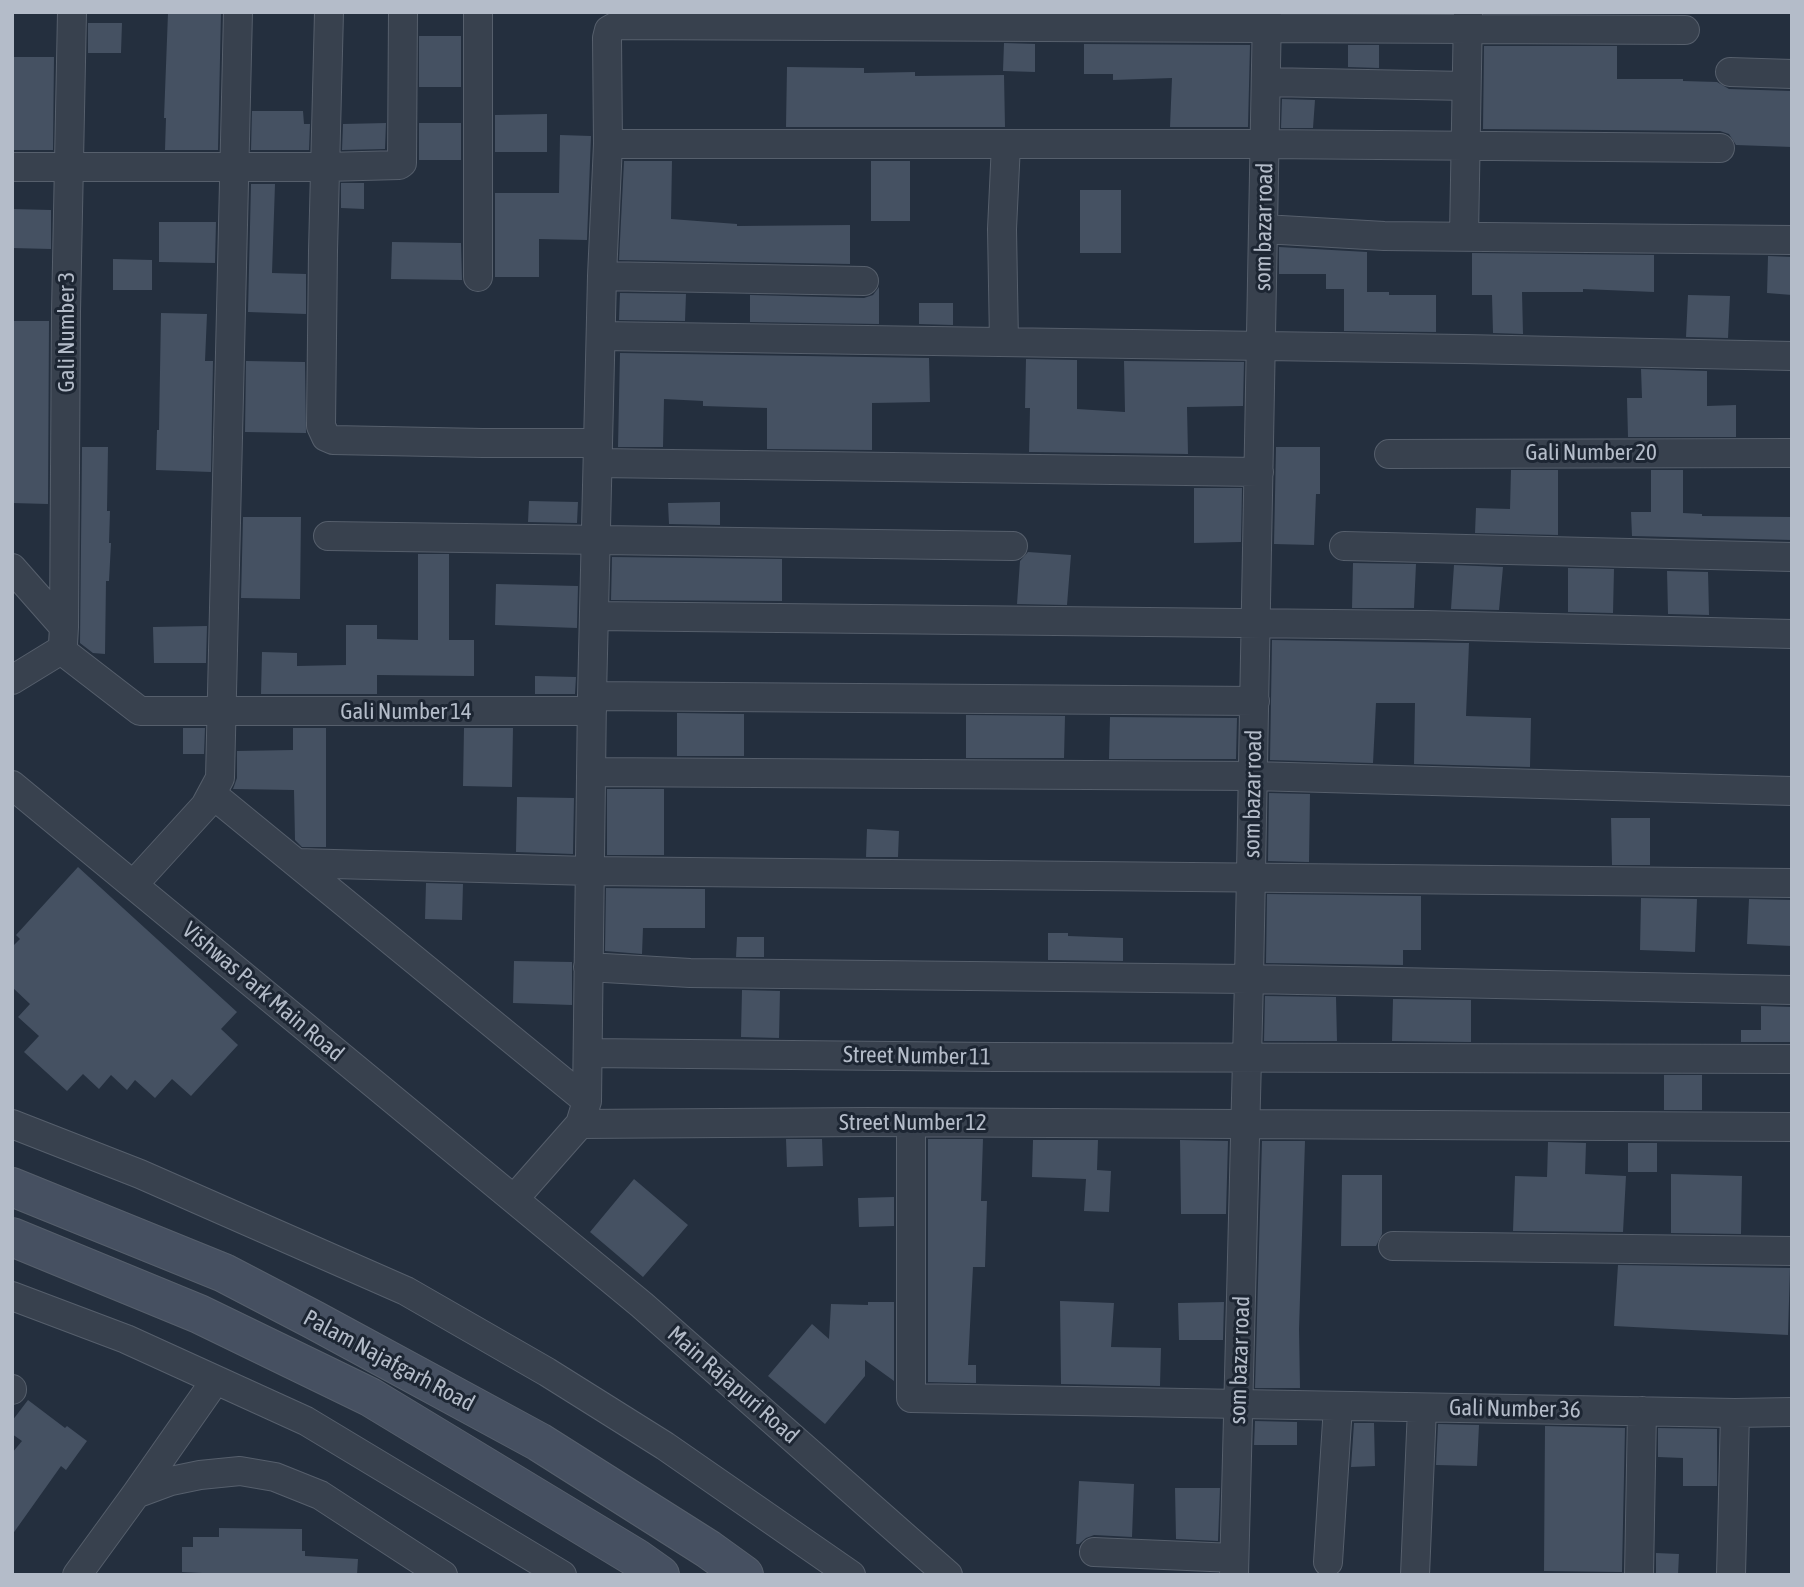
<!DOCTYPE html>
<html>
<head>
<meta charset="utf-8">
<style>
  body { margin:0 }
  #map { position:relative; width:1804px; height:1587px; overflow:hidden; background:#242f3e; font-family:"Asap Condensed",sans-serif }
  canvas { display:block }
  .frame { position:absolute; inset:0; border:14px solid #b4bcc9; pointer-events:none }
</style>
</head>
<body>
<div id="map">
<canvas width="1804" height="1587"></canvas>
<div class="frame"></div>
</div>
<script>
const ctx = document.querySelector('canvas').getContext('2d');
ctx.lineJoin = 'round';
function fillPath(path, color) { ctx.fillStyle = color; ctx.fill(path, 'evenodd'); }
const toPath = rows => new Path2D(rows.map(r => 'M' + r).join(''));
function strokePath(path, color, width, dash) { ctx.strokeStyle = color; ctx.lineWidth = width; ctx.lineCap = dash ? 'butt' : 'round'; ctx.setLineDash(dash || []); ctx.stroke(path); }
function drawText(font, color, halo, rows, align = 'center') {
  ctx.font = font + ' "Asap Condensed",sans-serif'; ctx.lineWidth = 6; ctx.setLineDash([]); ctx.textBaseline = 'middle'; ctx.strokeStyle = halo; ctx.fillStyle = color; for (const [text, x, y, turn = 0] of rows) {
    ctx.save(); ctx.translate(x, y); ctx.rotate((+turn || 0) * Math.PI / 180); ctx.textAlign = isNaN(turn) ? turn : align; if (halo) ctx.strokeText(text, 0, 0); ctx.fillText(text, 0, 0); ctx.restore();
  }
}
fillPath(toPath([
  [168,13,221,13,218,150,165,150,166,118,164,118],
  [88,23,122,23,121,53,88,53],
  [419,36,461,36,461,87,419,87],
  [1004,43,1035,44,1035,72,1003,71],
  [1084,44,1250,45,1248,127,1170,127,1172,78,1113,80,1113,74,1084,74],
  [1348,45,1379,45,1379,68,1348,67],
  [1484,46,1617,46,1617,79,1683,79,1683,81,1717,82,1729,89,1792,91,1792,147,1736,145,1729,134,1720,131,1483,129],
  [12,57,54,57,53,150,12,150],
  [787,67,864,68,864,73,915,72,915,76,1004,75,1005,127,786,127],
  [1282,99,1315,100,1313,128,1281,128],
  [252,111,303,111,304,124,310,124,309,150,251,150],
  [547,114,547,152,495,152,495,115],
  [386,123,385,149,342,150,343,124],
  [419,123,461,123,461,160,419,160],
  [560,135,591,136,587,240,539,239,539,277,495,277,495,193,559,193],
  [624,161,672,161,671,219,737,224,737,226,850,225,850,264,619,260],
  [871,161,910,161,910,221,871,221],
  [341,183,364,183,364,209,341,208],
  [251,184,275,184,272,273,306,274,306,314,248,312],
  [1080,190,1121,190,1121,253,1080,253],
  [12,209,51,210,51,249,12,248],
  [159,222,216,222,215,263,159,262],
  [392,242,461,243,462,280,391,279],
  [1279,247,1367,252,1367,292,1389,292,1389,295,1436,295,1436,332,1344,331,1344,289,1326,289,1326,274,1279,274],
  [1472,253,1654,255,1654,292,1583,289,1583,292,1522,292,1523,334,1493,333,1492,295,1472,295],
  [1768,256,1792,257,1792,295,1767,293],
  [113,259,152,260,152,290,113,290],
  [879,287,879,324,750,322,750,295,864,298,873,295],
  [620,293,686,294,685,321,619,320],
  [1688,295,1730,296,1728,338,1686,337],
  [919,303,953,303,953,325,919,324],
  [161,313,207,314,205,361,213,361,211,472,156,470,157,430,159,430],
  [12,321,49,321,48,504,12,503],
  [620,353,929,358,930,402,872,403,872,450,767,449,767,408,703,406,703,401,664,399,663,447,618,447],
  [1026,359,1077,360,1077,409,1125,412,1124,361,1244,362,1243,406,1187,407,1188,454,1029,452,1030,408,1025,408],
  [246,361,305,362,306,433,245,432],
  [1641,369,1707,371,1707,406,1736,405,1736,437,1628,437,1627,398,1642,398],
  [82,447,108,447,107,511,110,511,109,543,111,543,109,581,106,581,105,654,93,653,80,643],
  [1276,447,1320,447,1320,494,1316,494,1314,545,1274,544],
  [1511,470,1558,470,1558,535,1475,533,1476,508,1510,509],
  [1651,470,1683,470,1683,513,1702,514,1702,516,1792,517,1792,540,1632,536,1631,512,1651,512],
  [1194,488,1242,488,1241,542,1194,543],
  [529,501,578,502,577,523,528,522],
  [720,502,720,525,669,524,668,503],
  [243,517,301,517,300,599,241,598],
  [1028,552,1071,555,1067,605,1017,604,1020,561],
  [418,554,449,554,449,640,474,640,474,676,377,675,377,694,261,694,262,652,297,653,297,666,346,665,346,625,377,625,377,639,418,640],
  [612,557,782,559,782,601,611,600],
  [1353,563,1416,564,1414,608,1352,608],
  [1454,565,1503,567,1499,610,1451,609],
  [1568,568,1614,569,1613,613,1568,612],
  [1667,571,1708,572,1709,615,1668,614],
  [496,584,578,586,577,628,495,625],
  [207,626,206,663,154,663,153,627],
  [1272,640,1469,643,1466,716,1531,718,1530,767,1414,764,1415,703,1376,703,1373,763,1270,760],
  [535,676,576,677,575,694,535,694],
  [677,713,744,714,744,756,677,756],
  [966,715,1065,716,1064,758,966,758],
  [1110,717,1237,718,1236,759,1109,759],
  [183,728,205,728,204,754,183,754],
  [293,728,326,728,326,847,302,847,295,840,294,790,233,789,237,778,237,751,293,750],
  [464,728,513,728,512,787,463,786],
  [607,789,664,789,664,855,607,855],
  [1269,793,1310,794,1309,862,1268,861],
  [517,797,574,798,573,854,516,852],
  [1611,818,1650,818,1650,865,1612,865],
  [867,829,899,831,898,857,866,857],
  [78,867,237,1012,221,1029,238,1045,191,1096,172,1079,155,1098,135,1080,127,1090,111,1075,99,1089,83,1074,67,1091,24,1052,39,1036,18,1017,30,1004,12,987,12,947,20,939,16,935],
  [426,883,463,884,462,920,425,919],
  [606,888,705,889,705,928,643,928,642,954,605,951],
  [1267,894,1421,896,1421,950,1403,950,1403,965,1266,963],
  [1641,898,1697,899,1695,952,1640,950],
  [1749,899,1792,900,1792,946,1747,944],
  [1048,933,1068,933,1068,936,1123,938,1123,961,1048,960],
  [737,937,764,937,764,957,736,957],
  [514,961,572,962,572,1005,513,1003],
  [742,990,780,991,779,1038,741,1037],
  [1265,996,1336,997,1337,1041,1264,1041],
  [1393,999,1471,1000,1471,1042,1392,1041],
  [1761,1006,1792,1007,1792,1042,1741,1042,1741,1030,1761,1030],
  [1664,1075,1702,1075,1702,1110,1664,1110],
  [786,1139,822,1139,823,1166,787,1167],
  [928,1139,983,1139,981,1201,987,1201,985,1267,973,1267,968,1365,976,1365,976,1383,928,1382],
  [1033,1140,1098,1140,1097,1170,1111,1171,1109,1212,1084,1211,1086,1179,1032,1177],
  [1180,1140,1228,1141,1226,1214,1181,1214],
  [1262,1141,1305,1141,1299,1329,1300,1388,1255,1388],
  [1548,1142,1586,1143,1585,1174,1626,1176,1623,1232,1513,1231,1515,1176,1547,1177],
  [1628,1143,1657,1143,1657,1172,1628,1172],
  [1671,1174,1742,1176,1741,1234,1671,1233],
  [1342,1175,1382,1175,1382,1234,1376,1246,1341,1246],
  [634,1179,688,1225,643,1277,590,1232],
  [894,1197,894,1226,859,1227,858,1198],
  [1618,1265,1790,1268,1788,1335,1614,1326],
  [1060,1301,1114,1303,1111,1347,1161,1348,1160,1386,1061,1384],
  [868,1302,894,1302,894,1381,865,1360,865,1376,825,1424,768,1376,812,1324,829,1339,831,1304,868,1305],
  [1224,1302,1223,1340,1179,1340,1178,1303],
  [28,1400,65,1428,67,1426,87,1441,66,1470,61,1466,12,1535,12,1453,22,1441,12,1434,12,1421],
  [1255,1421,1297,1422,1297,1445,1254,1445],
  [1354,1423,1374,1423,1375,1466,1351,1467],
  [1438,1424,1479,1425,1477,1466,1436,1465],
  [1545,1426,1625,1428,1622,1572,1544,1571],
  [1658,1428,1717,1429,1717,1486,1683,1486,1683,1458,1658,1457],
  [1079,1481,1134,1484,1132,1537,1094,1535,1086,1538,1079,1544,1076,1544],
  [1175,1488,1220,1488,1218,1541,1176,1539],
  [219,1528,302,1529,302,1551,305,1551,305,1556,358,1559,357,1575,201,1575,202,1573,182,1572,182,1547,193,1547,193,1537,219,1537],
  [1656,1553,1679,1554,1678,1575,1656,1575]
]), '#455162');
const minor = toPath([
  [329,12,323,251,321,426,326,437,333,440,483,443,598,443],
  [1730,72,1792,74],
  [1267,82,1466,86],
  [608,144,1265,144,1720,148],
  [12,167,326,167,399,165,402,163,403,12],
  [1264,229,1384,236,1792,240],
  [1464,236,1468,12],
  [602,276,864,281],
  [478,277,478,12],
  [601,336,1464,349,1792,356],
  [1004,342,1002,229,1006,144],
  [1389,454,1792,453],
  [598,463,1259,472],
  [328,536,1013,546],
  [1344,546,1792,557],
  [12,568,64,627],
  [594,616,1425,625,1792,634],
  [61,650,63,644,64,627,66,312,72,12],
  [61,650,140,711,592,711],
  [12,680,61,650],
  [592,696,1255,701],
  [591,772,1253,776,1792,791],
  [12,785,642,1305,948,1575],
  [212,794,587,1101],
  [297,863,590,871,1792,883],
  [133,885,205,806,220,778,238,12],
  [588,967,690,973,1249,979,1792,990],
  [588,1053,995,1057,1792,1059],
  [911,1123,911,1398,1735,1413,1792,1412],
  [12,1124,140,1174,406,1291,547,1372,665,1446,851,1575],
  [580,1124,868,1122,1792,1127],
  [514,1199,580,1124,587,1101,592,696,602,276,608,144,607,38,609,30,618,25,1685,30],
  [1393,1246,1792,1251],
  [12,1296,126,1339,306,1421,562,1575],
  [12,1389,12,1390],
  [136,1494,215,1381],
  [1094,1552,1234,1558],
  [1328,1562,1338,1406],
  [77,1575,136,1494,171,1481,200,1475,240,1471,275,1477,320,1495,443,1575],
  [1234,1575,1249,979,1267,12],
  [1415,1575,1422,1408],
  [1639,1575,1642,1411],
  [1731,1575,1735,1413]
]);
const secondary = toPath([
  [12,1187,224,1273,314,1320,539,1442,708,1549,744,1575],
  [12,1237,199,1314,370,1397,636,1558,660,1575]
]);
strokePath(minor, '#565f6c', 30);
strokePath(secondary, '#565f6c', 40);
strokePath(minor, '#38414e', 28);
strokePath(secondary, '#465061', 38);
drawText('23px', '#b4bcc9', '#1d2633', [
  ["som bazar road",1264,227,-89],
  ["Gali Number 3",67,332,-90],
  ["Gali Number 20",1591,453],
  ["Gali Number 14",406,712],
  ["som bazar road",1253,794,-89],
  ["Vishwas Park Main Road",263,992,40],
  ["Street Number 11",917,1056,1],
  ["Street Number 12",913,1123],
  ["som bazar road",1240,1360,-88],
  ["Palam Najafgarh Road",389,1361,28],
  ["Main Rajapuri Road",733,1385,41],
  ["Gali Number 36",1515,1409,1]
]);
</script>
</body>
</html>
